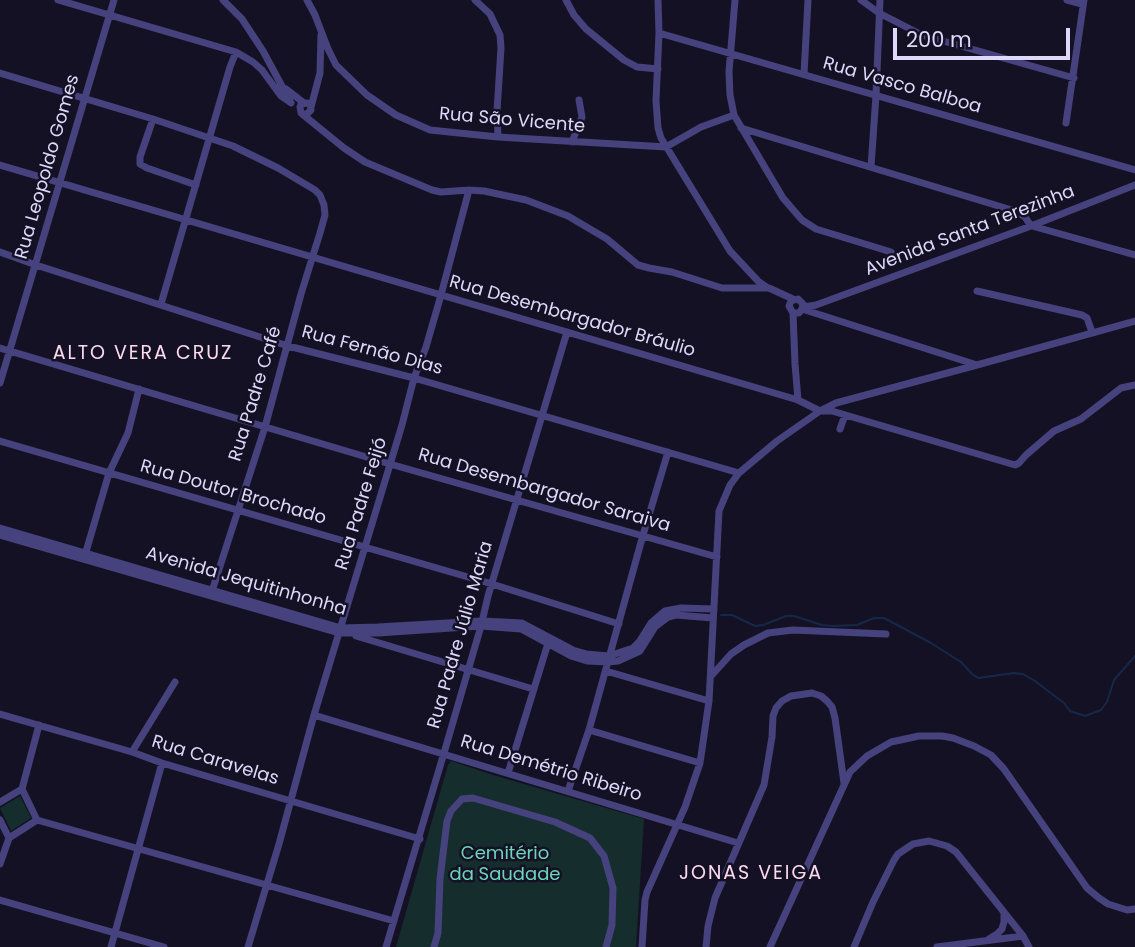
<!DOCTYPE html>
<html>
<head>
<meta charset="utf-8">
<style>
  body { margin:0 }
  #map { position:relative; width:1135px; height:947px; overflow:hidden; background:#151124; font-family:Poppins,sans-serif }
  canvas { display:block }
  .scale { position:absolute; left:893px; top:28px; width:177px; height:32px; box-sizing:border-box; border:4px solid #ded9fb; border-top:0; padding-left:9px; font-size:21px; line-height:24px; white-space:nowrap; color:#ded9fb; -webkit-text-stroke:5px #151124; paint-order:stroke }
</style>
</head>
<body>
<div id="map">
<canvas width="1135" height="947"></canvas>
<div class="scale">200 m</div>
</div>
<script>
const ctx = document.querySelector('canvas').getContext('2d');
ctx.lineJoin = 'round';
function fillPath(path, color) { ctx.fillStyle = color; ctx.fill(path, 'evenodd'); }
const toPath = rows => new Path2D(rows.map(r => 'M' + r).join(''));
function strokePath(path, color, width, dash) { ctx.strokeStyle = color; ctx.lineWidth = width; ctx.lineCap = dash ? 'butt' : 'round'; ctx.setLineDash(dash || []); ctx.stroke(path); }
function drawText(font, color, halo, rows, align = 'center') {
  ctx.font = font + ' Poppins,sans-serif'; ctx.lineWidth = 5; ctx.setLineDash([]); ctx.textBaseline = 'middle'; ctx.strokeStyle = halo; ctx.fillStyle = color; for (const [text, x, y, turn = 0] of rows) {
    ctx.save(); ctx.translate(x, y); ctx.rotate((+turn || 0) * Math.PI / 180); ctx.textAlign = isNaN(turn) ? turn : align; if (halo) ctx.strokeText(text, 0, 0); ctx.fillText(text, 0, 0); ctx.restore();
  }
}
fillPath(toPath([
  [451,761,493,775,644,819,636,947,396,947,448,765],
  [20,796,31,818,11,831,0,808]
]), '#152d2d');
strokePath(toPath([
  [721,615,732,615,755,626,763,625,786,616,794,616,822,625,832,626,857,625,874,618,884,618,931,643,961,662,972,674,978,678,1014,673,1023,674,1035,681,1064,703,1070,711,1085,716,1101,710,1107,702,1114,680,1135,656]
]), '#162849', 2);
strokePath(toPath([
  [58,0,236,52,253,62,262,70,281,96,291,103],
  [223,0,242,19,263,51,290,101],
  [307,0,315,15,328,49,336,65,367,95,396,115,430,130,498,137,666,147,701,127,734,115],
  [475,0,490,14,500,35,501,48,497,111,498,137],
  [566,0,574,15,586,29,624,60,637,67,658,69],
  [658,0,659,33,656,101,658,128,661,138,730,251,758,281,768,288],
  [735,0,729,72,730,95,734,115,783,198,802,220,816,229,865,244,891,252,893,255],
  [861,0,879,13,922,35,1074,78],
  [1067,0,1082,4],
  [659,33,1135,170],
  [0,73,153,119,233,146,278,168,315,190,320,195,324,205,325,215,320,233,301,294,265,427,212,591],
  [804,74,808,0],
  [286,89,304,103],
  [311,107,320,73,321,35],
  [304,114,307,114,311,110,310,104,307,103,301,104,300,107,301,113,344,148,365,162,432,190,441,192,469,190,484,191,526,200,568,216,590,229,607,239,638,265,649,268,672,272,722,288,769,288,793,299],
  [153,119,140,157,140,164,147,168,196,185],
  [1066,123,1084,0],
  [741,128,1015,211,1025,217,1031,226],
  [572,142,582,117,579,100],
  [0,165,798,400,820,411,832,411,1015,465,1019,463,1026,455,1054,431,1081,419,1121,388,1135,385],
  [871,167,876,95,880,0],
  [1032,226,1135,255],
  [0,252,36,265,288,346,414,378,739,473],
  [977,291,1082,315,1087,318,1092,332],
  [161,304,230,67,236,52],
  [803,307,816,305,1031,226,1135,185],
  [802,309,977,365],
  [793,313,799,313,802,309,803,304,798,299,791,301,789,306,793,313,795,364,798,400],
  [0,348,390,464,717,557],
  [0,383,114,0],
  [840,429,845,415],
  [0,441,492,584,619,624],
  [0,528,341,628,378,627,482,621,522,623,575,651,586,654,609,656,633,648,639,642,651,623,665,611,681,608,714,609],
  [0,535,339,633,378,633,481,626,521,629,571,656,587,661,608,662,618,661,640,651,655,627,668,617,676,615,713,618],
  [85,555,109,473,128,433,139,389],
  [356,636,533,689],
  [606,671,709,701],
  [712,675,731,654,744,645,768,633,793,630,886,634],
  [0,714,132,752,162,763,420,839],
  [314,715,738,843],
  [589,730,700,763],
  [132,752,175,682],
  [508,773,549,640],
  [22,789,39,725],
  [568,791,589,730,643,535,668,452],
  [0,802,22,789,37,820,9,838],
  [0,820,9,838],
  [37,820,394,921],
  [0,864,9,838],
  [0,900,164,947],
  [989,939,997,934,1002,929,1004,922,1004,912],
  [111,947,162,763],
  [248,947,279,844,314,715,402,425,414,378,426,347,441,295,469,190],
  [386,947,444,753,481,626,488,596,567,332],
  [434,947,438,933,440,879,447,821,451,811,462,799,473,798,555,822,590,838,604,856,613,888,612,925,606,947],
  [642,947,645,900,647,892,685,807,700,763,709,701,719,511,730,485,739,473,777,441,820,411,836,403,977,365,1135,321],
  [706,947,708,926,715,898,764,785,772,737,773,716,776,708,782,701,791,696,812,693,821,696,827,701,832,707,835,718,844,783],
  [770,947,850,772,867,756,891,742,919,736,942,736,953,738,974,746,991,755,1004,769,1087,888,1099,898,1108,904,1127,910,1135,909],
  [854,947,873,902,894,860,898,854,913,844,929,841,947,846,956,852,1023,936,1029,947],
  [937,947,1023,936]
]), '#46427d', 7);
drawText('18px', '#ded9fb', '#151124', [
  ["Rua Vasco Balboa",902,86,16],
  ["Rua São Vicente",512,121,5],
  ["Rua Leopoldo Gomes",48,167,-74],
  ["Avenida Santa Terezinha",970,231,-21],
  ["Rua Desembargador Bráulio",572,317,16],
  ["Rua Fernão Dias",372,351,15],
  ["Rua Padre Café",256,394,-73],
  ["Rua Desembargador Saraiva",544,491,16],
  ["Rua Doutor Brochado",233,493,16],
  ["Rua Padre Feijó",362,504,-73],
  ["Avenida Jequitinhonha",246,582,16],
  ["Rua Padre Júlio Maria",461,635,-74],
  ["Rua Caravelas",215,761,17],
  ["Rua Demétrio Ribeiro",551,769,17]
]);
drawText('18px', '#6cd3bd', '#151124', [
  ["Cemitério",505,854],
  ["da Saudade",505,875]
]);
ctx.letterSpacing = '2px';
drawText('19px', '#fbdaee', '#151124', [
  ["ALTO VERA CRUZ",143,354],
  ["JONAS VEIGA",751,874]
]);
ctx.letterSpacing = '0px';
</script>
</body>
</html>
